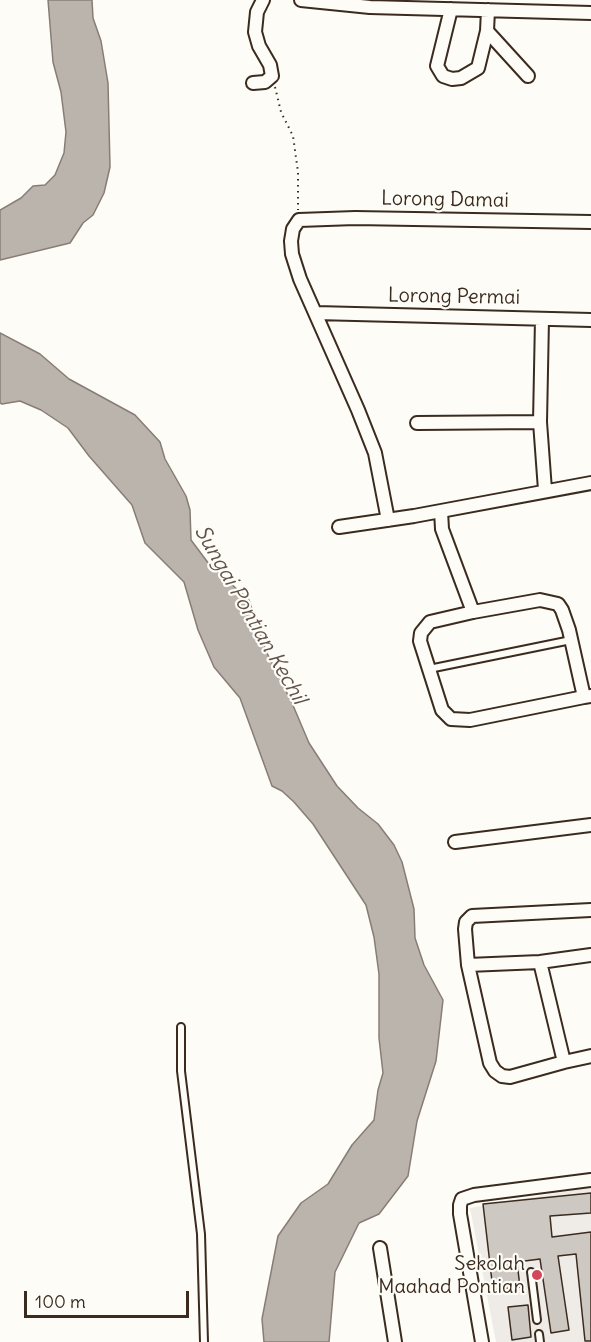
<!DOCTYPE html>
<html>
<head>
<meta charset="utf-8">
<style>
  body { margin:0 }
  #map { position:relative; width:591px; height:1342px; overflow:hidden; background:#fdfcf7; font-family:Delius,sans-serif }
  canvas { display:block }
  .scale { position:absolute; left:24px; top:1291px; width:165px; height:27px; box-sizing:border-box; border:3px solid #3b2a1e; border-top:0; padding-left:8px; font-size:18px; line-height:21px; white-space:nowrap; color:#3b2a1e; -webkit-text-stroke:4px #fdfcf7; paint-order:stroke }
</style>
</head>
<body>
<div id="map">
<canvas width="591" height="1342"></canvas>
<div class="scale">100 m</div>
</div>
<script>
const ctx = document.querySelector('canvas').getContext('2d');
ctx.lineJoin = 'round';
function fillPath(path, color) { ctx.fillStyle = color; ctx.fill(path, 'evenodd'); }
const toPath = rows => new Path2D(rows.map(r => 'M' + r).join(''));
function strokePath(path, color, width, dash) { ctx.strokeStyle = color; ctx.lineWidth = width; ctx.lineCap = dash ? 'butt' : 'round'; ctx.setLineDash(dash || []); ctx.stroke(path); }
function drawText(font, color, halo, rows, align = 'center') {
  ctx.font = font + ' Delius,sans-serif'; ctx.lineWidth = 4.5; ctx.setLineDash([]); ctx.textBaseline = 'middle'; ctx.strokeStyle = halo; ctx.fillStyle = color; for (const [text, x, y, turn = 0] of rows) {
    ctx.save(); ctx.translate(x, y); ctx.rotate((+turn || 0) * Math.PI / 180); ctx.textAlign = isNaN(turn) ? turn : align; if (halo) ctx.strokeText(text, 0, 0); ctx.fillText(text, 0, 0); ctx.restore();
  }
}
fillPath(toPath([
  [591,1187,591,1342,496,1342,470,1208]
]), '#efece7');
const water = toPath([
  [48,0,92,0,93,18,101,41,108,83,110,167,104,193,93,215,83,223,70,243,0,260,0,210,21,198,33,186,45,185,55,175,64,153,66,132,61,92,53,62,48,0],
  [0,333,40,354,69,379,135,415,160,442,165,459,186,496,190,510,191,540,209,564,249,600,266,651,292,703,309,743,337,786,358,808,378,824,394,845,402,862,414,909,415,938,424,965,443,1000,436,1061,417,1121,408,1176,379,1214,359,1223,335,1272,329,1342,264,1342,262,1319,278,1236,301,1203,328,1184,352,1145,374,1120,378,1090,383,1073,379,1038,379,974,374,937,366,905,313,824,294,802,282,791,272,786,240,698,214,667,198,630,184,582,145,543,132,505,89,456,68,428,41,410,20,401,2,404,0,403,0,333]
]);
fillPath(water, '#bbb4ad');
strokePath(water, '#887d74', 1.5);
const building = toPath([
  [591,1193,591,1213,550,1216,552,1237,591,1232,591,1341,585,1341,576,1254,558,1256,569,1330,551,1333,540,1259,517,1262,520,1287,493,1290,483,1204,591,1193],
  [528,1305,531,1337,512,1340,508,1307,528,1305]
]);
fillPath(building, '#cdc8c2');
strokePath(building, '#3b2a1e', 1.5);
const lane = toPath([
  [429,669,571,640],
  [181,1027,181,1071,201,1234,204,1342],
  [531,1272,537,1320],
  [539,1334,540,1342]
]);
const street = toPath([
  [301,0,370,7,591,13],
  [451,9,437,66,443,76,452,79,461,78,478,68,487,31],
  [488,10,487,31,528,76],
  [253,83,265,82,272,76,270,65,259,46,255,32,257,12,263,0],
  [316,313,591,320],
  [542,319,540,422,545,490],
  [417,423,540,422],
  [441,511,442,529,473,612],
  [388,520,375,453,358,410,300,279,292,254,291,241,293,229,299,220,355,218,591,222],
  [339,527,414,516,591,483],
  [584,697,569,630,562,610,558,604,540,600,473,612,430,622,421,633,420,641,442,710,451,719,470,720,584,697,591,696],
  [455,842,591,825],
  [591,910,472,916,466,922,465,929,468,965,490,1063,495,1071,502,1076,510,1077,564,1062,591,1056],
  [540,962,564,1062],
  [468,965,540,962,591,955],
  [380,1248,395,1342],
  [482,1342,460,1214,460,1205,462,1199,474,1195,591,1180]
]);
strokePath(lane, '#3b2a1e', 10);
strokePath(street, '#3b2a1e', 16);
strokePath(toPath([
  [275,87,281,112,293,136,298,172,298,210]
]), '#3b2a1e', 2, [1.5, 4.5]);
strokePath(lane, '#fdfcf7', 6);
strokePath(street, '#fdfcf7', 12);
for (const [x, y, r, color] of [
  [537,1275,6,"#d1495b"]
]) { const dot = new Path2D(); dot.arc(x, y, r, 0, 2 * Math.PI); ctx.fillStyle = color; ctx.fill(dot); strokePath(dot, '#fdfcf7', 2); }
drawText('20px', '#3b2a1e', '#fdfcf7', [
  ["Lorong Damai",445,200,1],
  ["Lorong Permai",454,297,1]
]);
drawText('20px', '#3b2a1e', '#fdfcf7', [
  ["Sekolah",525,1264],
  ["Maahad Pontian",525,1287]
], 'right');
drawText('italic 21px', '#615349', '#fdfcf7', [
  ["Sungai Pontian Kechil",250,615,60]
]);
</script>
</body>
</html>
